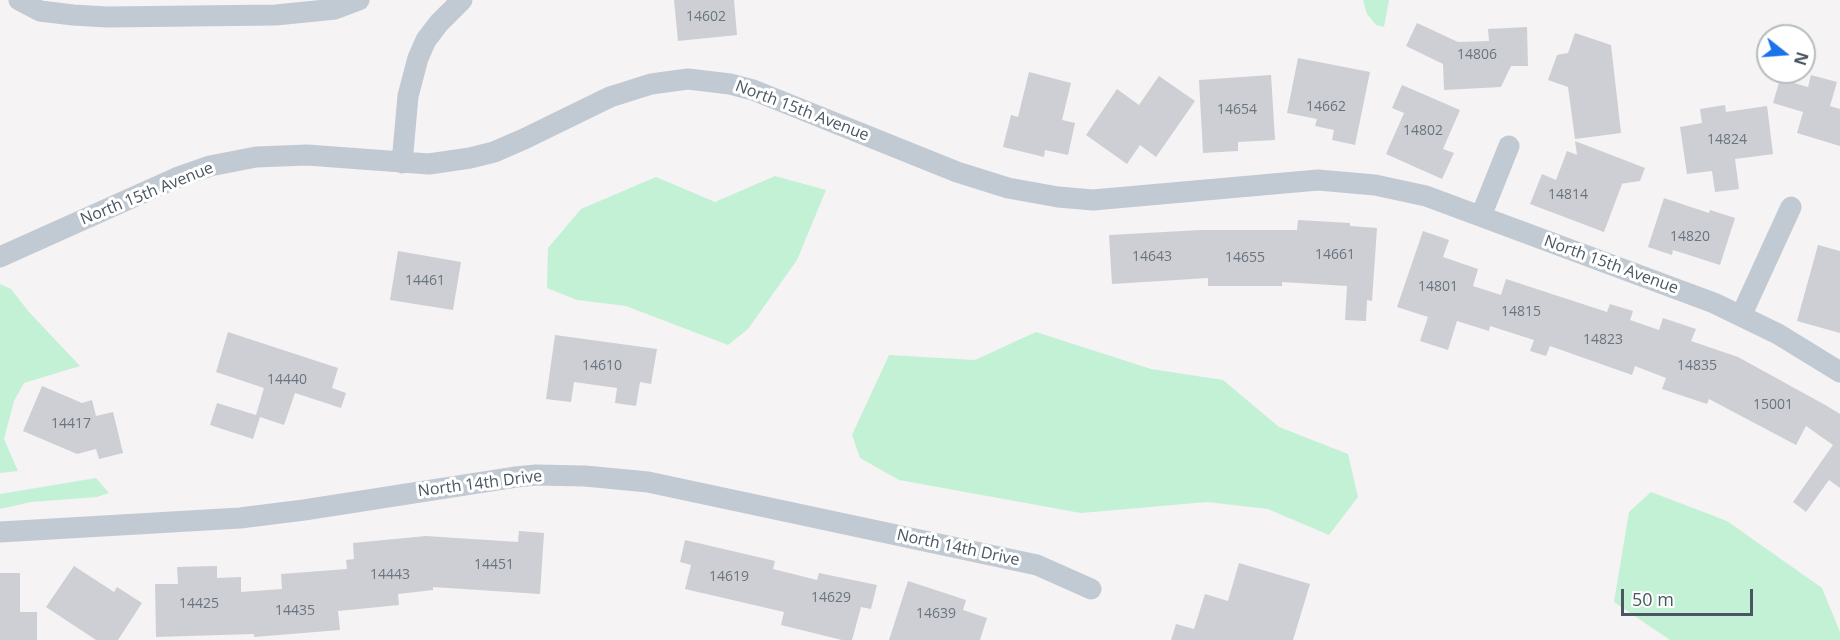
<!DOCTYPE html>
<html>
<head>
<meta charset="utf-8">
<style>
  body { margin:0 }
  #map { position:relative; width:1840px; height:640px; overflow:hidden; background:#f5f3f3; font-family:"Open Sans",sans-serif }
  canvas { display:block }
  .north { position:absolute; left:1756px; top:24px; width:60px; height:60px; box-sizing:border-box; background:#fff; border:2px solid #b7bbc0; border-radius:50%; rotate:107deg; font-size:16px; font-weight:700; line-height:24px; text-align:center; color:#4a5661 }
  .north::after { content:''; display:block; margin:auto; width:21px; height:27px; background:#1a73e8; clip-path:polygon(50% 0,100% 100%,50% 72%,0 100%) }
  .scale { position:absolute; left:1621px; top:589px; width:132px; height:27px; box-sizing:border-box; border:3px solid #4a5661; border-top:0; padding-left:8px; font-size:18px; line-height:21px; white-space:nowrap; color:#4a5661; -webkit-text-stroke:4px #fff; paint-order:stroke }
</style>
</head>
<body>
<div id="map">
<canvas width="1840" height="640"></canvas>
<div class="north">N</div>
<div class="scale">50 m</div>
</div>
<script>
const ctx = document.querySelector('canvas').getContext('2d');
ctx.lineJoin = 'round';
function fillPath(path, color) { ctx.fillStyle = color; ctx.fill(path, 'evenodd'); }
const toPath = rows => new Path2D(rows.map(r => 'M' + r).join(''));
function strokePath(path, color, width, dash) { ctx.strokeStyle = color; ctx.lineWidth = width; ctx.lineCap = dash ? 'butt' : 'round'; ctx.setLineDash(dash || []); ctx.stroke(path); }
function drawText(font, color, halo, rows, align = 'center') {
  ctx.font = font + ' "Open Sans",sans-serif'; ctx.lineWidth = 6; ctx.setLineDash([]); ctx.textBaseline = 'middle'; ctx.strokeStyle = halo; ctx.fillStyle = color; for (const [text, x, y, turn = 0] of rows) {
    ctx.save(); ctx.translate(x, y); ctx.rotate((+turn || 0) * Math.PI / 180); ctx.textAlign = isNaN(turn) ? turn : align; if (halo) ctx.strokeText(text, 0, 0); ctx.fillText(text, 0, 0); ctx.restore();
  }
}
fillPath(toPath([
  [1363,0,1389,0,1384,27,1376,25,1367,14],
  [775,176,826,190,797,260,748,329,728,345,626,306,577,300,547,288,548,248,581,209,656,177,715,202],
  [0,284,11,289,29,312,80,366,24,383,14,401,4,439,18,471,0,473],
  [1036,332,1151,369,1223,380,1279,427,1348,454,1358,497,1329,535,1268,509,1207,502,1081,513,899,480,860,458,852,435,889,355,975,360],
  [96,478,109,493,97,497,31,502,0,509,0,494],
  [1651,492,1727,521,1822,588,1840,632,1840,640,1670,640,1614,602,1629,512]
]), '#c3f1d5');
fillPath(toPath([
  [674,0,734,0,737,35,678,41],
  [1417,23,1458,42,1489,41,1488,29,1527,27,1528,66,1511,66,1501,87,1444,90,1443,64,1406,46],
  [1575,33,1611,45,1621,133,1575,139,1568,87,1548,80,1557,55,1568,53],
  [1298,58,1370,72,1355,145,1332,140,1334,130,1315,126,1317,119,1287,113],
  [1029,72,1071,83,1062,120,1075,123,1068,155,1045,150,1044,157,1003,147,1011,115,1018,117],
  [1271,75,1275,140,1238,142,1238,151,1203,153,1199,80],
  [1811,75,1837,82,1830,106,1840,109,1840,146,1797,133,1803,112,1773,103,1780,79,1808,87],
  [1159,76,1195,101,1156,157,1140,145,1127,164,1086,135,1117,89,1139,105],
  [1402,85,1460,110,1443,149,1454,153,1442,179,1386,154,1404,113,1392,108],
  [1725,105,1726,112,1767,106,1773,154,1735,159,1739,189,1715,192,1712,171,1687,174,1680,127,1702,123,1700,109],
  [1575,141,1645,168,1640,181,1620,184,1622,184,1604,232,1530,204,1542,174,1556,180,1567,151,1577,155],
  [1664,198,1709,213,1710,210,1735,218,1720,265,1673,250,1672,255,1648,247],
  [1298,220,1350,223,1350,226,1377,228,1372,301,1367,300,1366,321,1345,320,1347,286,1282,282,1282,286,1208,286,1208,278,1112,284,1109,235,1201,230,1297,230],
  [1423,231,1449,240,1443,257,1478,269,1473,286,1501,295,1506,279,1607,312,1610,304,1633,311,1630,320,1659,330,1663,318,1696,329,1691,341,1738,357,1827,406,1840,414,1840,488,1829,480,1806,512,1793,502,1833,445,1806,426,1796,445,1709,399,1707,404,1662,389,1666,378,1635,366,1632,375,1550,346,1546,356,1530,351,1534,340,1490,326,1489,331,1457,321,1448,350,1420,341,1428,317,1397,307],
  [1818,245,1840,251,1840,333,1797,321],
  [398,251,461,262,453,310,390,300],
  [228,332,338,368,332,388,346,393,341,408,295,393,284,425,260,417,253,439,210,425,217,403,256,415,264,388,216,372],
  [555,335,657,349,651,384,640,382,636,406,615,403,617,388,574,382,571,402,546,399],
  [42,386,82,403,92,400,96,416,113,412,123,453,99,459,96,449,77,454,23,431],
  [519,531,544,533,540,594,433,587,433,590,398,594,399,605,338,611,340,630,254,637,254,634,156,637,155,584,178,584,177,567,217,566,217,578,241,577,241,592,282,589,281,574,347,569,346,560,354,559,353,543,426,536,518,542],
  [685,540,775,561,773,569,817,580,819,573,877,585,871,609,861,607,852,640,842,640,781,625,784,612,685,589,691,565,680,562],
  [1239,563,1310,584,1293,640,1171,640,1176,624,1194,629,1205,594,1228,601],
  [74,566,114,592,117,587,142,603,118,640,96,640,46,607],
  [0,573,20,573,20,612,37,612,37,640,0,640],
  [908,581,966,600,963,610,987,618,980,640,889,640]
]), '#cdcfd5');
strokePath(toPath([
  [19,0,40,11,73,15,107,17,276,15,335,9,359,0],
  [402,163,408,96,418,58,426,40,439,23,462,0],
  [1481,216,1509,146],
  [0,257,176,178,210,166,256,157,307,155,429,164,470,158,494,152,524,139,610,97,651,84,688,79,730,84,753,90,957,172,1008,188,1058,197,1093,200,1318,180,1375,185,1426,196,1714,303,1778,334,1840,372],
  [1741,316,1791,207],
  [0,532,240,518,304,510,516,477,536,475,585,476,648,482,1037,565,1091,589]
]), '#c1cad2', 21);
drawText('14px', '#6b747e', null, [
  ["14602",706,17],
  ["14806",1477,55],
  ["14662",1326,107],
  ["14654",1237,110],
  ["14802",1423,131],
  ["14824",1727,140],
  ["14814",1568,195],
  ["14820",1690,237],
  ["14661",1335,255],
  ["14643",1152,257],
  ["14655",1245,258],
  ["14461",425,281],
  ["14801",1438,287],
  ["14815",1521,312],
  ["14823",1603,340],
  ["14610",602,366],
  ["14835",1697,366],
  ["14440",287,380],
  ["15001",1773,405],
  ["14417",71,424],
  ["14451",494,565],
  ["14443",390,575],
  ["14619",729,577],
  ["14629",831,598],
  ["14425",199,604],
  ["14435",295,611],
  ["14639",936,614]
]);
drawText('16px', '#4a5661', '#fff', [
  ["North 15th Avenue",802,111,21],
  ["North 15th Avenue",147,194,-22],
  ["North 15th Avenue",1611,265,20],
  ["North 14th Drive",480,484,-7],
  ["North 14th Drive",958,548,12]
]);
</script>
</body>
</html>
